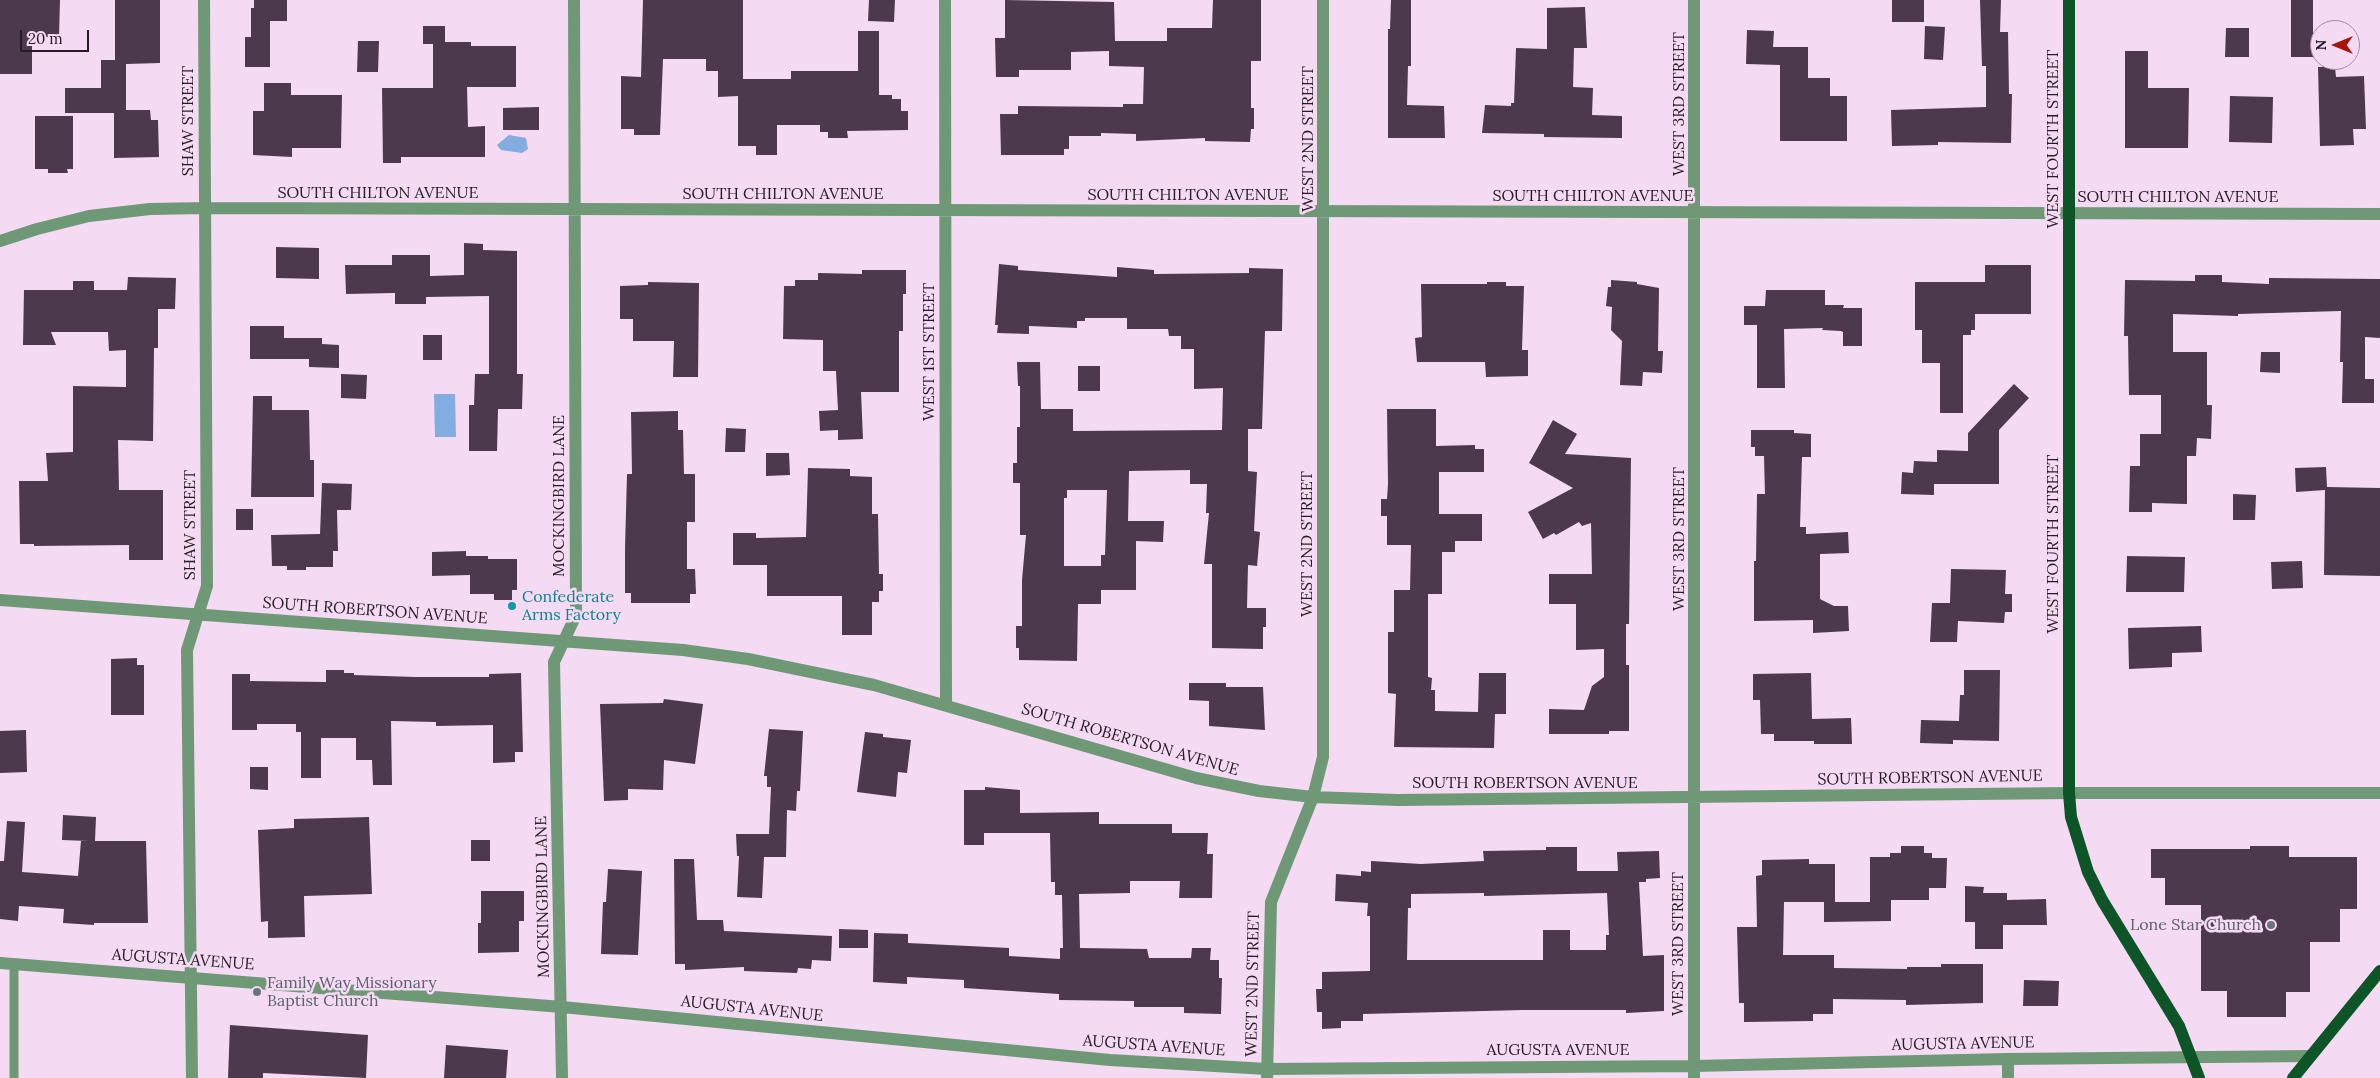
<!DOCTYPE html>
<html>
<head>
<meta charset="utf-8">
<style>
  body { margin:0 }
  #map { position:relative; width:2380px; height:1078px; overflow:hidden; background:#f4daf2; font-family:Lora,serif }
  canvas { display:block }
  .north { position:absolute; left:2310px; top:20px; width:50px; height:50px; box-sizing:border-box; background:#f4daf2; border:1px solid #a28ea0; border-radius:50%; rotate:270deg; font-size:14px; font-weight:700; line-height:20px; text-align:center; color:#261c25 }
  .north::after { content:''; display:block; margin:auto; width:18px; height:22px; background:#a8150a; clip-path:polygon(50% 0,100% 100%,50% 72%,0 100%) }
  .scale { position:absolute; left:20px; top:30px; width:69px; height:22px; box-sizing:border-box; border:2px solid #261c25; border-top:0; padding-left:6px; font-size:15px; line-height:18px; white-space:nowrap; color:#261c25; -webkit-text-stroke:4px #f4daf2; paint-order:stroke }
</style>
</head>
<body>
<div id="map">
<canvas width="2380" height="1078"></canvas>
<div class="north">N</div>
<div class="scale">20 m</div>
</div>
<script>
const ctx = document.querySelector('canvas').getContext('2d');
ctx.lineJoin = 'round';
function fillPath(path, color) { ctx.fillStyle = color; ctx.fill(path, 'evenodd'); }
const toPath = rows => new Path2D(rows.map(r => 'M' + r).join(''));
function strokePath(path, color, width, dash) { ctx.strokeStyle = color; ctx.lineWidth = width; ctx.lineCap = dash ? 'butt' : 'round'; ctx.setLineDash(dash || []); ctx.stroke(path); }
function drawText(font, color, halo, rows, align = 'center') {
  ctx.font = font + ' Lora,serif'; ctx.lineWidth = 5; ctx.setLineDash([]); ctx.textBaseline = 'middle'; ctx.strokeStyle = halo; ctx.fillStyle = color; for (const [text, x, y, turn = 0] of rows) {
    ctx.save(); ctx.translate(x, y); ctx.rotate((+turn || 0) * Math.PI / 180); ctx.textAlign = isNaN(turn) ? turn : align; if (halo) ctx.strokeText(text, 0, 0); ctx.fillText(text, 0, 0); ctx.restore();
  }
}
fillPath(toPath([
  [509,135,526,138,528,149,522,153,501,150,497,145],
  [434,394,455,394,456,437,435,437]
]), '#83ade1');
fillPath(toPath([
  [0,0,60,0,59,37,32,37,32,74,0,74],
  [115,0,160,0,160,63,126,64,126,110,150,110,151,120,158,120,159,157,114,158,114,113,65,113,65,88,101,88,101,60,115,60],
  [254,0,287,0,287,21,270,21,270,67,245,67,245,37,251,37,251,8,254,8],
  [643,0,743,0,743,79,791,79,791,71,858,71,858,31,879,31,879,95,892,95,892,99,901,99,901,111,908,111,908,130,847,131,848,138,828,138,828,132,820,132,820,125,777,125,777,155,756,155,756,146,738,146,738,96,718,97,718,71,706,71,706,59,663,59,660,135,634,135,634,129,621,129,621,76,641,77],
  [869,0,895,0,894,22,868,21],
  [1005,0,1114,2,1115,41,1167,41,1167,28,1212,28,1213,0,1261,0,1261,61,1251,61,1251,108,1254,108,1254,129,1251,129,1250,142,1205,141,1205,138,1136,141,1136,134,1101,133,1101,136,1069,136,1069,149,1064,149,1064,155,1001,155,1000,114,1018,114,1018,106,1123,107,1123,104,1143,104,1144,67,1109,66,1109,51,1071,52,1071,70,1019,70,1019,77,996,77,995,38,1005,38],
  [1391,0,1411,0,1411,66,1408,66,1407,105,1444,106,1445,138,1388,138,1388,29,1390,29],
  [1892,0,1924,0,1924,22,1892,22],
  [1980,0,2001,0,2000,32,2008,32,2009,94,2012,94,2011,143,1938,142,1938,145,1892,146,1891,110,1986,107,1986,66,1982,66],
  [2291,0,2313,0,2313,57,2291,57],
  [1585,7,1587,48,1574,48,1573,87,1593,88,1592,115,1622,116,1622,138,1544,137,1544,134,1482,133,1485,105,1511,106,1511,103,1514,103,1516,48,1547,49,1547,8],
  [423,26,445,26,445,42,471,42,471,46,516,46,516,87,467,87,468,127,485,126,485,157,401,157,401,163,383,163,382,88,433,88,433,44,423,44],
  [1925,26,1945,27,1943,60,1924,59],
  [2226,28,2249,28,2249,57,2225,57],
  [1747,30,1774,31,1773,47,1808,47,1808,78,1830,78,1830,96,1847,96,1847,141,1780,141,1780,65,1746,64],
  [358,41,379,41,378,72,357,72],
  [2125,51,2148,51,2148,88,2189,88,2188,148,2125,148],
  [2318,67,2335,67,2336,77,2364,76,2366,129,2353,129,2354,145,2320,146],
  [264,83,291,83,291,95,342,95,341,148,292,148,292,157,253,155,253,111,264,111],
  [2230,96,2273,97,2272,143,2229,142],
  [539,107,539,130,503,130,503,108],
  [35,116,73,116,73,169,67,169,68,173,48,173,48,169,35,169],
  [464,243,483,244,483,250,517,251,517,374,523,374,522,409,498,409,497,451,469,451,469,405,474,405,475,374,489,374,489,296,426,297,426,304,395,304,395,293,346,294,345,265,392,265,392,255,430,255,430,276,464,275],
  [276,247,319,248,319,279,276,278],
  [999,264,1018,266,1018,270,1117,277,1117,267,1154,270,1154,274,1249,273,1249,268,1283,269,1282,331,1265,331,1262,429,1248,429,1248,471,1257,472,1254,531,1260,532,1257,566,1248,565,1247,608,1266,608,1266,627,1263,627,1263,649,1212,648,1212,564,1204,564,1209,513,1206,513,1207,484,1190,484,1190,470,1129,471,1128,521,1164,521,1163,542,1136,541,1136,590,1101,590,1101,604,1078,604,1077,661,1019,660,1019,648,1016,648,1016,626,1022,626,1022,580,1026,535,1020,535,1020,483,1013,483,1013,463,1017,463,1017,427,1020,427,1020,386,1018,386,1017,362,1040,362,1041,409,1073,409,1073,431,1222,430,1223,388,1194,389,1194,349,1181,349,1181,336,1169,336,1168,329,1127,329,1127,318,1085,318,1085,321,1077,321,1077,328,1029,326,1029,334,997,333,998,325,995,325],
  [1067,490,1107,490,1105,555,1101,555,1101,566,1064,566,1064,498,1067,498],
  [1985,265,2031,265,2031,314,1975,314,1975,330,1971,330,1971,335,1963,335,1963,413,1940,413,1940,363,1922,363,1922,330,1915,330,1915,282,1985,282],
  [862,270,906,270,906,294,903,294,903,331,899,331,899,392,861,392,863,439,838,440,838,430,820,431,819,411,838,410,836,371,823,371,823,340,783,339,784,286,795,286,795,280,818,280,818,273,862,274],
  [2195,275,2222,275,2222,282,2269,284,2269,278,2380,279,2380,338,2365,337,2365,379,2374,379,2374,403,2342,403,2343,362,2340,362,2341,311,2238,314,2238,316,2173,314,2173,352,2207,352,2207,405,2212,405,2211,439,2197,438,2196,456,2187,456,2187,504,2152,503,2152,512,2129,512,2130,466,2140,466,2140,434,2161,434,2161,395,2129,395,2128,336,2124,336,2125,280,2195,281],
  [128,277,176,278,175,309,158,309,158,348,154,348,153,441,118,440,119,490,163,490,163,560,129,560,129,545,34,546,34,544,20,544,19,481,48,481,46,453,73,452,73,386,126,387,126,350,109,351,108,332,51,332,56,345,23,345,24,290,73,290,73,281,94,281,94,290,127,290],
  [1611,280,1637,282,1637,284,1659,288,1658,351,1663,351,1662,373,1643,372,1642,386,1620,385,1622,341,1611,330,1612,307,1606,306,1608,287,1611,287],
  [648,282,699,283,698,377,673,377,674,341,633,341,633,319,620,319,620,286,648,285],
  [1487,282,1506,282,1506,286,1524,286,1522,350,1528,350,1528,376,1486,377,1485,362,1417,362,1415,338,1422,337,1421,284,1487,284],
  [1766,290,1825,290,1825,305,1844,305,1843,308,1862,308,1862,346,1843,346,1843,332,1841,331,1822,330,1823,328,1784,329,1785,388,1757,388,1757,325,1744,325,1744,306,1765,306],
  [250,326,284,326,284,338,322,338,322,344,339,345,339,368,309,367,309,359,250,359],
  [423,335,442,335,442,360,423,360],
  [2261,352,2280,352,2280,373,2260,372],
  [1078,366,1100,366,1100,391,1078,391],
  [341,374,367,375,366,399,341,398],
  [2014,384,2029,398,1999,430,1999,484,1934,484,1934,495,1901,494,1902,472,1913,473,1914,461,1937,462,1937,450,1968,451,1968,433],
  [253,396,272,396,272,410,309,410,310,460,314,460,314,497,251,497],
  [1387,409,1436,409,1436,446,1475,445,1475,449,1484,449,1484,472,1439,472,1439,514,1482,514,1482,541,1455,541,1455,552,1442,552,1442,594,1428,594,1428,677,1432,678,1431,690,1435,690,1435,711,1478,712,1479,673,1506,673,1506,714,1495,714,1494,748,1394,747,1396,694,1388,693,1388,632,1394,632,1394,590,1410,590,1411,545,1387,545,1387,516,1381,516,1381,499,1387,499,1388,484],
  [678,411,678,430,683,430,684,474,695,474,695,522,687,522,687,569,695,569,696,594,690,594,690,603,631,603,631,593,625,593,625,548,627,474,632,474,631,412],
  [1553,420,1577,434,1565,454,1631,458,1629,624,1626,624,1626,665,1629,665,1629,731,1609,731,1609,734,1549,734,1549,709,1584,710,1592,686,1604,677,1604,649,1576,650,1576,604,1549,604,1549,574,1592,574,1591,523,1582,526,1579,522,1556,535,1554,533,1543,539,1528,512,1573,488,1529,463],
  [726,428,746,429,745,452,725,452],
  [1751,430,1794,430,1794,433,1811,434,1811,457,1802,457,1800,527,1806,527,1806,534,1848,532,1849,553,1820,554,1820,599,1834,606,1848,606,1849,631,1813,633,1813,620,1754,621,1754,561,1756,561,1757,494,1765,494,1764,456,1755,456,1755,447,1751,447],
  [766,453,789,453,790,475,766,476],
  [2326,467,2327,487,2380,488,2380,576,2324,575,2325,490,2296,492,2295,468],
  [808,468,850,469,850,476,872,477,872,514,878,514,879,574,883,574,883,591,879,591,879,602,872,602,872,635,842,635,842,596,767,596,767,565,733,565,733,533,756,533,756,538,806,537],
  [322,483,352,484,351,510,337,510,338,551,333,551,333,567,306,567,306,570,287,570,287,566,272,566,271,535,320,534],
  [2233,494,2256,495,2255,520,2233,520],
  [236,509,253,509,253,530,236,530],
  [466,551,466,556,488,556,488,559,517,559,517,590,512,590,512,600,494,600,494,594,470,594,470,575,432,576,432,552],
  [2127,556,2185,557,2184,592,2126,592],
  [2302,561,2303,588,2272,589,2271,562],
  [1951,569,2006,570,2005,594,2012,594,2012,612,2005,612,2004,623,1958,621,1957,642,1930,642,1932,603,1950,603],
  [2201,626,2202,652,2172,653,2172,667,2129,669,2128,628],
  [137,658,137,665,144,665,144,715,111,715,111,659],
  [326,670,344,670,344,673,354,673,354,675,415,677,489,677,489,674,521,673,523,752,515,752,515,762,493,763,493,725,436,726,436,722,391,721,392,785,373,785,372,760,356,760,356,738,321,738,321,778,301,778,301,732,296,732,296,724,257,724,257,730,232,730,232,674,250,674,250,681,326,682],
  [1964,670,2000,670,1999,741,1953,740,1953,744,1920,743,1921,720,1959,721,1960,695,1964,695],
  [1811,673,1812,719,1851,718,1852,744,1814,744,1814,741,1774,741,1774,734,1761,734,1760,700,1753,700,1753,674],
  [1189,683,1226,683,1226,687,1263,687,1265,730,1209,726,1209,701,1189,700],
  [664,699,703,704,695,764,664,760,663,790,628,789,628,800,604,801,600,704,663,703],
  [769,729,803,731,800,791,797,791,796,811,787,810,786,857,764,857,762,898,737,897,739,856,737,856,736,834,769,834,771,787,767,787,767,776,764,776],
  [26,730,27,772,0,773,0,731],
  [865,732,883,734,883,737,911,740,907,773,898,772,896,797,857,792],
  [250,767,268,767,268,790,250,789],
  [985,787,1020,790,1020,813,1099,812,1099,824,1172,824,1172,833,1208,833,1207,854,1213,854,1212,898,1179,898,1180,881,1130,881,1130,893,1079,894,1080,948,1147,949,1149,958,1191,958,1192,948,1211,948,1210,960,1219,960,1219,978,1222,978,1221,1014,1184,1013,1184,1007,1134,1007,1134,1001,1059,1000,1059,994,964,988,964,980,907,977,907,984,873,982,874,933,908,934,908,943,1009,948,1009,956,1060,959,1060,948,1063,948,1062,895,1055,895,1055,882,1051,882,1050,833,984,833,984,845,964,845,964,790,985,790],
  [63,815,96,817,95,841,146,841,148,923,94,923,94,925,63,923,64,909,19,906,18,921,0,919,0,861,4,861,7,821,25,822,22,872,78,876,81,841,89,841,62,840],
  [369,817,372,894,304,896,305,937,268,938,268,921,261,922,258,830,294,828,294,819],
  [471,840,490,840,490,861,471,861],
  [1901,846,1924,846,1924,853,1932,853,1932,858,1947,858,1946,888,1929,888,1929,900,1891,900,1891,921,1824,922,1824,902,1784,902,1783,955,1834,955,1834,968,1907,969,1907,967,1941,967,1941,964,1983,964,1983,1003,1906,1005,1906,1000,1833,999,1833,1014,1813,1014,1813,1021,1744,1022,1744,1003,1739,1003,1737,927,1757,927,1756,876,1762,875,1762,860,1809,859,1809,864,1835,864,1835,902,1870,902,1870,857,1890,857,1890,853,1901,853],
  [2250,846,2289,846,2289,857,2357,857,2357,909,2340,909,2340,942,2310,942,2310,992,2286,992,2286,1017,2227,1017,2227,991,2201,991,2201,905,2165,905,2165,878,2151,878,2151,849,2250,849],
  [1546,847,1577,847,1577,871,1618,871,1617,852,1659,851,1660,878,1646,879,1646,882,1639,882,1643,956,1664,955,1664,1011,1626,1013,1626,1010,1523,1010,1363,1014,1363,1021,1341,1021,1341,1028,1322,1029,1322,1012,1317,1012,1316,989,1322,989,1322,972,1370,971,1370,916,1367,916,1368,903,1335,901,1336,874,1361,876,1361,871,1371,872,1371,861,1421,864,1484,861,1483,851,1546,850],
  [1484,893,1484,896,1607,893,1609,935,1606,935,1606,950,1570,950,1570,930,1543,930,1543,960,1407,960,1408,908,1411,908,1411,894],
  [674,859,694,859,697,920,723,920,724,931,832,936,831,961,812,960,811,969,798,968,797,973,744,971,744,967,685,970,685,964,675,964],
  [608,869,642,871,638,955,601,954,603,902,606,902],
  [1965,886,1984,887,1983,893,2007,893,2007,900,2046,899,2047,925,2003,925,2003,949,1975,949,1975,922,1965,922],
  [481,891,524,891,524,921,519,921,519,952,478,953,478,923,481,923],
  [839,929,868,930,868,948,839,948],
  [2024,980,2059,981,2058,1006,2023,1006],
  [230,1025,368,1035,366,1078,263,1073,263,1078,228,1078],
  [446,1045,508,1050,506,1078,444,1078]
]), '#4c394e');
strokePath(toPath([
  [14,964,14,1078]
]), '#6f9877', 9);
strokePath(toPath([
  [945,0,946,704],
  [1694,0,1694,1078],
  [0,241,37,229,89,216,150,209,205,208,2380,214],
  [0,600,683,650,748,659,874,685,1196,778,1259,791,1313,797,1398,800,2069,793,2380,793],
  [0,963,562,1007,1110,1060,1267,1069,1694,1066,2008,1059,2310,1056],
  [2008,1059,2008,1078],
  [192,1078,187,650,207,586,204,0],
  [562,1078,554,662,576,615,574,0],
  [1267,1078,1271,902,1313,797,1323,757,1323,0]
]), '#6f9877', 12);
strokePath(toPath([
  [2069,0,2069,793,2071,817,2088,872,2102,900,2179,1026,2199,1078],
  [2293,1078,2380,971]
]), '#0d5427', 12);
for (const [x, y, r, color] of [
  [512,606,5,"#0f9aa8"],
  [2271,925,5,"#6b7280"],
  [257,992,5,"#6b7280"]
]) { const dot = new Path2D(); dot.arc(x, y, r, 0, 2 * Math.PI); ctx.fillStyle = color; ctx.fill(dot); strokePath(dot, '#f4daf2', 2); }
drawText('16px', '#261c25', '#f4daf2', [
  ["WEST 3RD STREET",1679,104,-90],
  ["SHAW STREET",188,121,-90],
  ["WEST 2ND STREET",1308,139,-90],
  ["WEST FOURTH STREET",2053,139,-90],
  ["SOUTH CHILTON AVENUE",378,193],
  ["SOUTH CHILTON AVENUE",783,194],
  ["SOUTH CHILTON AVENUE",1188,195],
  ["SOUTH CHILTON AVENUE",1593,196],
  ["SOUTH CHILTON AVENUE",2178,197],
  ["WEST 1ST STREET",929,352,-90],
  ["MOCKINGBIRD LANE",559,496,-90],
  ["SHAW STREET",190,525,-90],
  ["WEST 3RD STREET",1679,539,-90],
  ["WEST 2ND STREET",1307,544,-90],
  ["WEST FOURTH STREET",2053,544,-90],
  ["SOUTH ROBERTSON AVENUE",375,611,4],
  ["SOUTH ROBERTSON AVENUE",1130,740,16],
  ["SOUTH ROBERTSON AVENUE",1930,778,-1],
  ["SOUTH ROBERTSON AVENUE",1525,783],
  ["MOCKINGBIRD LANE",543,897,-91],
  ["WEST 3RD STREET",1678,944,-90],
  ["AUGUSTA AVENUE",183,960,4],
  ["WEST 2ND STREET",1253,984,-89],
  ["AUGUSTA AVENUE",752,1009,6],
  ["AUGUSTA AVENUE",1963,1044,-1],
  ["AUGUSTA AVENUE",1154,1046,4],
  ["AUGUSTA AVENUE",1558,1050]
]);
drawText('16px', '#0d838f', '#f4daf2', [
  ["Confederate",522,597],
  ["Arms Factory",522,615]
], 'left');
drawText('16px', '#5b616d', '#f4daf2', [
  ["Lone Star Church",2261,925],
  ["Family Way Missionary",267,983,"left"],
  ["Baptist Church",267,1001,"left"]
], 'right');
</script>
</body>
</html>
